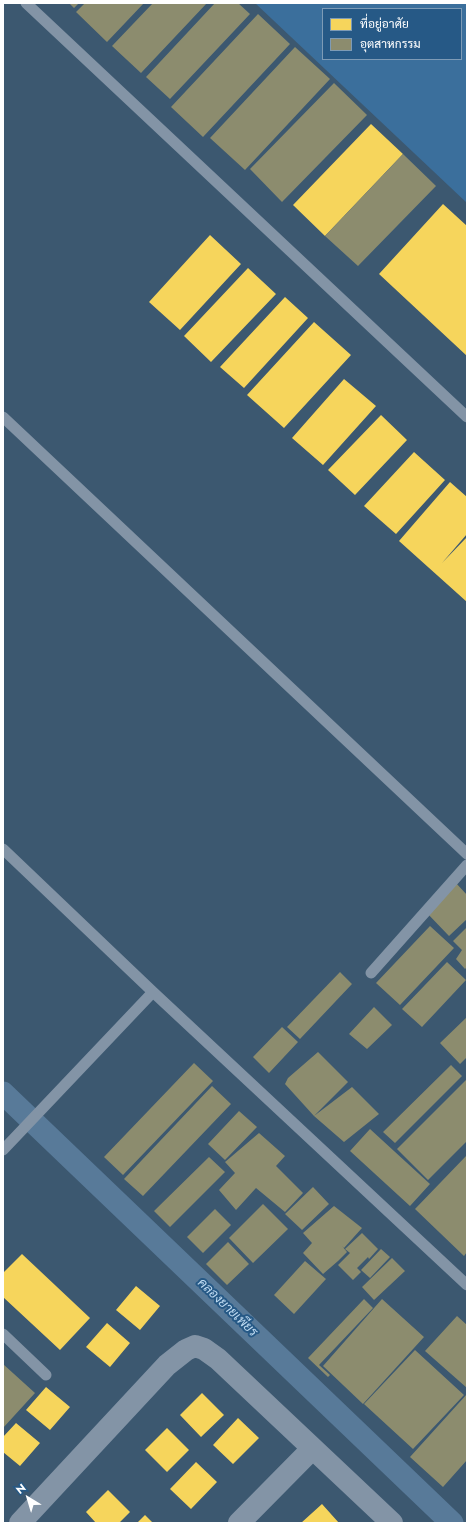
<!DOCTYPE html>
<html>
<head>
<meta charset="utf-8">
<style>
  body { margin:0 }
  #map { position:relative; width:470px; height:1526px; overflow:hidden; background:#3c5870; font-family:Jost,Sarabun,sans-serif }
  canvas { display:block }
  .frame { position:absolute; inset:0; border:4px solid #fff; pointer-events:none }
  .legend { position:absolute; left:322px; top:8px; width:140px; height:52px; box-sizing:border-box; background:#265986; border:1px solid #7d9bb6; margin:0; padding:5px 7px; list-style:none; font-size:12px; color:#fff }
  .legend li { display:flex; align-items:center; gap:8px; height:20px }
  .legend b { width:20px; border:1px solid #7d9bb6 }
  .north { position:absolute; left:8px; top:1478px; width:40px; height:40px; -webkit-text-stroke:3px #265986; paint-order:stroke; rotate:322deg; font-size:11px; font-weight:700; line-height:16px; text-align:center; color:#fff }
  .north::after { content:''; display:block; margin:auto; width:14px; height:18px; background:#fff; clip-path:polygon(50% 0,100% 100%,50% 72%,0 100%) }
</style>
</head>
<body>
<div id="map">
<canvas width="470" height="1526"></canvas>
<div class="frame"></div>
<ul class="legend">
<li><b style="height:11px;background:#f6d55c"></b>ที่อยู่อาศัย</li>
<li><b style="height:11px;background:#8c8c6e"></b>อุตสาหกรรม</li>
</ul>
<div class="north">N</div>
</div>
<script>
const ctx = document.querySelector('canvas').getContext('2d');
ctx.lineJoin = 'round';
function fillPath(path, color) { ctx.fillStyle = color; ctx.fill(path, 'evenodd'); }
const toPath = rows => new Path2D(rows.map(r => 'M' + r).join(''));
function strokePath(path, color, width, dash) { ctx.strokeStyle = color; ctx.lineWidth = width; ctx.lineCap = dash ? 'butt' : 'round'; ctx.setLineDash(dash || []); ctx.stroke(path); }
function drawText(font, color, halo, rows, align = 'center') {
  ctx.font = font + ' Jost,Sarabun,sans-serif'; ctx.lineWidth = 4; ctx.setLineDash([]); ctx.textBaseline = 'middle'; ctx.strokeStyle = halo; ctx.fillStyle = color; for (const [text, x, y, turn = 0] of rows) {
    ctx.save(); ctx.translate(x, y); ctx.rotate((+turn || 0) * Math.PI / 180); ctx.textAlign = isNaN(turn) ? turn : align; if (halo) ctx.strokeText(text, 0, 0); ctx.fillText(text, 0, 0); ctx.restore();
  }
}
fillPath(toPath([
  [255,3,467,3,467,203],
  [323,9,461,9,461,59,323,59]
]), '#3b6f9c');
fillPath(toPath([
  [371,124,403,154,325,236,293,205],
  [443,204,467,226,467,356,379,274],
  [210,235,241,264,180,330,149,302],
  [248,268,276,294,211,362,184,336],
  [285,297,308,318,244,388,220,367],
  [314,322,351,355,284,428,247,395],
  [344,379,376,406,323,465,292,438],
  [381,415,407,440,355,495,328,470],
  [414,452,445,480,396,534,364,506],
  [450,482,467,497,467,534,442,563,467,537,467,602,399,541],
  [22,1254,90,1318,60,1350,3,1297,3,1273],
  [136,1286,160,1306,140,1330,116,1310],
  [107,1323,130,1343,110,1367,86,1347],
  [46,1387,70,1407,50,1430,26,1410],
  [202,1393,224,1415,201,1437,180,1415],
  [238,1418,259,1438,233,1464,213,1445],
  [16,1423,40,1443,20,1466,3,1452,3,1437],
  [167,1428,189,1450,167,1472,145,1450],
  [196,1462,217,1482,191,1509,170,1489],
  [108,1490,130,1512,119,1523,96,1523,86,1512],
  [322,1504,339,1523,301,1523],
  [145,1515,153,1523,137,1523]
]), '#f6d55c');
fillPath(toPath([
  [69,3,79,3,74,8],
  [85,3,144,3,107,42,76,12],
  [153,3,207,3,141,73,112,46],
  [215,3,238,3,250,14,170,99,146,77],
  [258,14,290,44,203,137,171,107],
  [295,47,330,79,245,170,210,138],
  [334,83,367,115,282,202,250,169],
  [403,154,436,186,358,266,325,236],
  [456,883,467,895,467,919,449,936,426,912],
  [430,926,454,948,400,1005,376,983],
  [467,927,467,967,465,969,456,959,462,950,453,941],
  [447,962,466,980,422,1027,402,1009],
  [340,972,352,984,300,1039,287,1027],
  [374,1007,392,1025,367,1049,349,1034],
  [467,1017,467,1057,460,1064,440,1043],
  [282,1027,298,1042,269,1073,253,1057],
  [318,1052,348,1082,314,1116,285,1084,288,1078],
  [194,1063,213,1081,123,1175,104,1157],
  [451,1065,462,1076,395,1143,383,1132],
  [467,1079,467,1141,428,1180,397,1149],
  [212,1086,231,1104,143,1196,124,1179],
  [352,1087,379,1114,344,1142,314,1116],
  [239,1111,257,1127,225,1160,208,1144],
  [370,1129,430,1184,410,1206,350,1151],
  [259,1133,285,1156,276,1166,303,1193,285,1212,256,1188,236,1210,219,1190,235,1173,225,1162],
  [467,1155,467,1252,464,1256,415,1209],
  [209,1157,225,1172,170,1227,154,1211],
  [313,1187,329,1204,302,1230,285,1214],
  [263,1204,288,1229,253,1263,229,1238],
  [334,1206,362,1228,344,1248,342,1246,347,1252,338,1261,323,1274,303,1253,312,1243,303,1233],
  [215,1209,231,1225,203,1253,187,1237],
  [362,1233,378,1249,369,1259,368,1257,357,1268,361,1272,353,1280,338,1265,350,1253,345,1249],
  [228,1242,249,1264,227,1285,206,1264],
  [381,1249,390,1257,370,1278,361,1270],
  [392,1258,405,1271,374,1300,362,1287],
  [305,1261,326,1279,294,1314,274,1295],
  [364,1299,373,1308,319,1365,330,1375,328,1377,308,1358],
  [382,1299,424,1337,363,1404,323,1366],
  [457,1316,467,1325,467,1388,425,1351],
  [415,1350,464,1395,413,1449,364,1404],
  [3,1364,35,1393,3,1428],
  [467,1394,467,1460,443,1487,410,1457]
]), '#8c8c6e');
strokePath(toPath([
  [3,1093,452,1523]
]), '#587a99', 23);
strokePath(toPath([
  [26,3,467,417],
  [3,417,467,854],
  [3,849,153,992,467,1285],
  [371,973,467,865],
  [3,1150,153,992],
  [3,1334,46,1375]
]), '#8394a6', 11);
strokePath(toPath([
  [20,1523,167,1365,186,1350,195,1346,204,1349,218,1359,392,1523],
  [239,1523,312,1449]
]), '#8394a6', 22);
drawText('italic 13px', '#bdd9f0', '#265986', [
  ["คลองยายเพียร",227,1308,44]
]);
</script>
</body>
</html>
